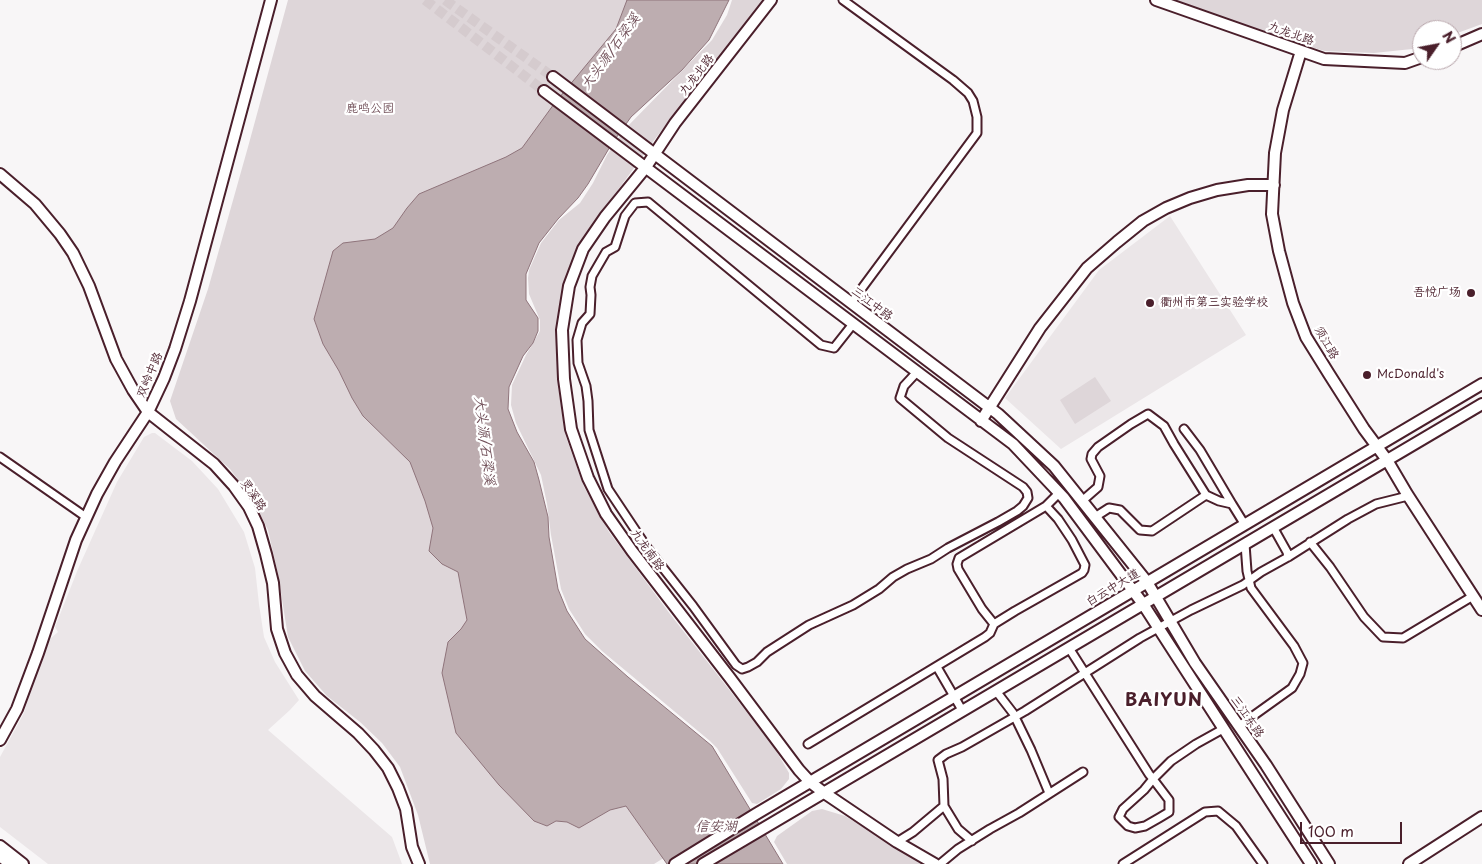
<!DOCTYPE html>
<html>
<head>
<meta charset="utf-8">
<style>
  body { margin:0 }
  #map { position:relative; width:1482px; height:864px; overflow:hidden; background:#f8f6f7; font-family:"Playpen Sans",sans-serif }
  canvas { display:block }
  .north { position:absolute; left:1412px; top:20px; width:50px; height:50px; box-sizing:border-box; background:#fff; border:1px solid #b7a5aa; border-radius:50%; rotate:57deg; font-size:14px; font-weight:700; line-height:20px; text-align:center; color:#4a1f2b }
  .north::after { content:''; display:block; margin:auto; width:18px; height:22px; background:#4a1f2b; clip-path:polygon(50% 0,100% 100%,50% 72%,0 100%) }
  .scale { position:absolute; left:1300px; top:822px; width:102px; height:22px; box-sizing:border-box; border:2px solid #4a1f2b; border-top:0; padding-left:6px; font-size:15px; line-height:18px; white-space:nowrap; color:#4a1f2b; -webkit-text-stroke:4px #fff; paint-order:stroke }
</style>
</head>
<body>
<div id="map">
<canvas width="1482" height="864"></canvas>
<div class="north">N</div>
<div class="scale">100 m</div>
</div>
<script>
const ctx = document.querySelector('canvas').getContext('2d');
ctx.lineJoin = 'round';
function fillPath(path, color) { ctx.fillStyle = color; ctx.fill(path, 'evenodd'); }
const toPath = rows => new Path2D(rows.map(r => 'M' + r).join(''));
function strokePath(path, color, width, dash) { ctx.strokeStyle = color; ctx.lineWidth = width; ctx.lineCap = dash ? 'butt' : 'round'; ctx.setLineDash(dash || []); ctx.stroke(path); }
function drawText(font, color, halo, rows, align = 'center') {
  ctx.font = font + ' "Playpen Sans","LXGW WenKai TC",sans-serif'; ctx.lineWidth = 4.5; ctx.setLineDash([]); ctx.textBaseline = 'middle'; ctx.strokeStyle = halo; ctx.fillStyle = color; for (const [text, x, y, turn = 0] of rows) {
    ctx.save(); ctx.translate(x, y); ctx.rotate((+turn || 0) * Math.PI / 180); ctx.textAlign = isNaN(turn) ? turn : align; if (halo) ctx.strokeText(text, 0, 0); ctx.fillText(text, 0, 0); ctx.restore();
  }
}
fillPath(toPath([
  [1170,216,1246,335,1061,449,1005,398,1099,270],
  [152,433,155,433,192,461,218,489,244,532,255,568,259,604,264,637,275,662,299,700,290,710,268,730,392,837,402,864,48,864,0,827,0,757,24,713,30,692,50,639,58,632,55,627,78,569,117,482,144,437]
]), '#ebe6e8');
fillPath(toPath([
  [288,0,634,0,414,459,459,570,617,802,629,803,667,856,654,864,430,864,418,815,400,767,382,743,360,722,327,696,305,671,288,637,278,574,268,530,253,500,230,469,176,419,170,401,208,289,248,147],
  [732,0,765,0,734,37,655,139,578,245,569,275,558,345,558,387,566,437,584,487,609,532,670,614,774,747,789,773,789,779,781,789,757,804,752,803,717,748,710,741,602,651,585,634,569,609,561,589,551,535,547,504,541,475,516,423,511,405,512,385,526,355,540,331,540,320,529,294,528,278,529,270,541,243,559,220,580,203,593,183,607,155,624,130,712,40,727,15],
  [1176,0,1482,0,1482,24,1452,35,1452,30,1422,30,1422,45,1412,49,1374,53,1325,51,1284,40],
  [1095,377,1111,401,1075,424,1060,400],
  [822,809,845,816,925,864,787,864,774,842,777,836,812,811]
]), '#ded6d9');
const water = toPath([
  [627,0,729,0,709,40,682,70,631,117,611,145,588,184,578,198,558,219,539,243,526,274,526,300,538,318,538,331,533,343,523,356,509,387,508,409,517,432,534,462,539,480,548,517,549,537,558,589,567,611,585,639,628,677,712,746,783,864,667,864,626,806,610,810,579,828,567,822,556,821,547,826,534,821,499,785,456,733,442,673,448,642,461,629,467,620,458,572,442,564,429,551,433,528,425,501,410,462,363,416,352,398,339,371,323,344,314,319,333,251,343,243,375,239,393,228,407,208,419,194,506,157,522,148,554,104,616,29,627,0]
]);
fillPath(water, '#bdadb0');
strokePath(water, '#8f747b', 1);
strokePath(toPath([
  [425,0,544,91],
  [445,0,553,77]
]), '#d5cbce', 10, [10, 5]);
const street = toPath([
  [843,0,953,80,968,93,973,101,977,117,977,133,851,303],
  [853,324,834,348,821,345,648,202,635,203,625,216,615,247,606,252,592,276,590,287,591,295,590,314,582,323,577,340,578,363,586,386,588,401,589,430,608,489,648,549,693,606,736,665,742,669,748,667,757,662,767,652,809,625,853,605,879,589,893,577,907,569,931,559,948,548,998,522,1017,511,1023,506,1028,498,1027,492,1023,487,948,438,900,398,904,386,917,372],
  [1184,429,1200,450,1232,504],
  [0,457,86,517],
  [1082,501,1098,487,1100,476,1091,459,1092,454,1098,447,1131,424,1148,414,1164,426,1174,444,1206,495,1219,501,1232,504,1245,525],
  [1095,517,1109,508,1120,510,1140,530,1152,531,1206,495],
  [1273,527,1287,552,1288,557],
  [1310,542,1330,567,1364,617,1383,637,1403,638,1473,596],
  [994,624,982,609,958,569,957,564,959,558,1046,506,1059,493],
  [1069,648,1149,774,1153,779,1169,800,1169,812,1159,818,1145,826,1135,828,1128,826,1119,817,1123,809,1144,790,1153,779,1171,761,1196,744,1223,729],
  [937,667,962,710],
  [996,691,1013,713,1031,750,1049,793],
  [1239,726,1292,688,1300,674,1303,663,1294,646,1251,588,1247,571,1245,544],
  [808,744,985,637,990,633,994,624,1015,611,1082,573,1084,570,1085,565,1072,540,1058,519,1046,506],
  [972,841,958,829,944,806,943,779,938,760,946,754,962,747,1025,711,1140,638,1191,610,1243,585,1261,572,1288,557,1348,519,1376,504,1408,496],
  [897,842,913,832,944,806],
  [940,864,958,849,990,829,1019,813,1083,772],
  [1123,864,1205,812,1218,811,1236,826,1263,864]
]);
const secondary = toPath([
  [771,0,675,123,646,167,605,217,583,249,569,286,562,330,564,379,571,429,588,478,606,514,632,551,730,678,799,770,810,782,823,792,897,842,935,864],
  [1156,0,1324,59,1405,63,1422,57],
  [1452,47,1482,34],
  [1301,51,1283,110,1275,153,1272,214,1279,251,1293,303,1306,337,1329,374,1364,429,1387,460,1407,494,1482,610],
  [553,77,998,414,1054,466,1147,582,1195,663,1266,765,1329,864],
  [544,91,1013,444,1064,498,1143,604,1311,864],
  [0,174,35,204,60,234,73,253,89,286,116,359,133,390,148,412,214,464,234,486,249,507,258,526,266,554,273,583,277,629,285,653,297,675,315,696,358,733,374,750,388,768,398,788,406,809,412,847,419,864],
  [981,421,1040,328,1087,268,1117,242,1143,221,1166,208,1190,198,1217,190,1248,185,1274,185],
  [0,740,17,709,38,653,76,540,97,494,115,462,148,412,164,378,175,349,190,301,271,0],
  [0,846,23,864],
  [0,856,10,864],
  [675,864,756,814,1482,384],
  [703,864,1482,404],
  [1409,864,1482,817]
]);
strokePath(street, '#4a1f2b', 11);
strokePath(secondary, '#4a1f2b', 14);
strokePath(street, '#fff', 7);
strokePath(secondary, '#fff', 10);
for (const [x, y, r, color] of [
  [1471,293,5,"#4a1f2b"],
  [1150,303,5,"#4a1f2b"],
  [1367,375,5,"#4a1f2b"]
]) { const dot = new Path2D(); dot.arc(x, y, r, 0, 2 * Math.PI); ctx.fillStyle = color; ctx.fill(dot); strokePath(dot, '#fff', 2); }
drawText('12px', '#4a1f2b', '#fff', [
  ["九龙北路",1291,34,19],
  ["九龙北路",697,75,-52],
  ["三江中路",872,304,37],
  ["须江路",1326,343,60],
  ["双岭中路",150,375,-67],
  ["灵溪路",253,495,57],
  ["九龙南路",647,550,54],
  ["白云中大道",1113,588,-31],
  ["三江东路",1247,717,55]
]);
drawText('12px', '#6f4d56', '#fff', [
  ["鹿鸣公园",370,109]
]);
drawText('12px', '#4a1f2b', '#fff', [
  ["吾悦广场",1461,293,"right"],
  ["衢州市第三实验学校",1160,303],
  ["McDonald's",1377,375]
], 'left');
drawText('italic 14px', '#72515a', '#fff', [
  ["大头源/石梁溪",611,52,-54],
  ["大头源/石梁溪",484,441,83],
  ["信安湖",716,827]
]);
ctx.letterSpacing = '1px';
drawText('bold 18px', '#4a1f2b', '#fff', [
  ["BAIYUN",1164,701]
]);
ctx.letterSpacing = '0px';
</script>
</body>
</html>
